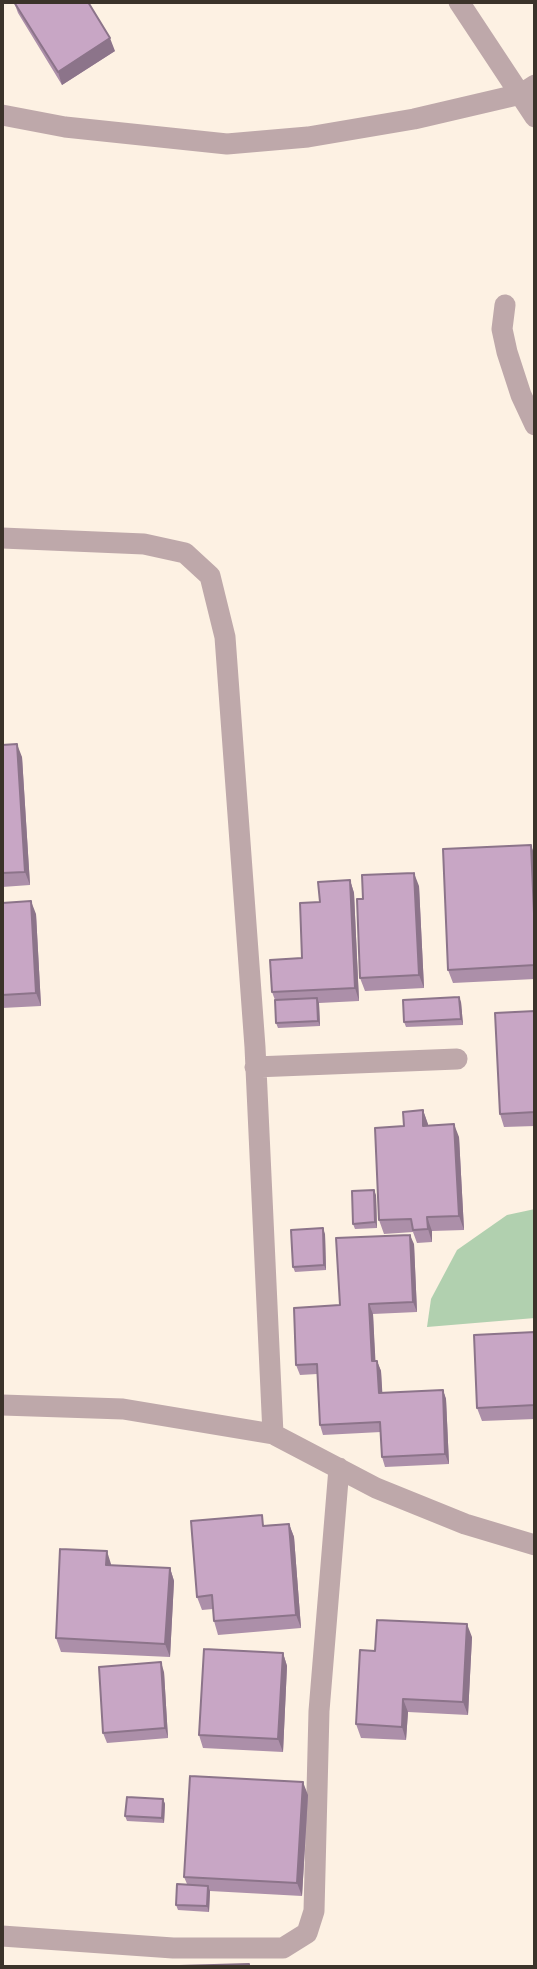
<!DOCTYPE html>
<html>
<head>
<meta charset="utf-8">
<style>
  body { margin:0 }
  #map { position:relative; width:537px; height:1969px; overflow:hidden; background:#fdf1e3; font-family:"Roboto Serif",serif }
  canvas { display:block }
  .frame { position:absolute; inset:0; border:4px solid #3b332a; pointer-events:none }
</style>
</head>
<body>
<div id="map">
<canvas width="537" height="1969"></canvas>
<div class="frame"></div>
</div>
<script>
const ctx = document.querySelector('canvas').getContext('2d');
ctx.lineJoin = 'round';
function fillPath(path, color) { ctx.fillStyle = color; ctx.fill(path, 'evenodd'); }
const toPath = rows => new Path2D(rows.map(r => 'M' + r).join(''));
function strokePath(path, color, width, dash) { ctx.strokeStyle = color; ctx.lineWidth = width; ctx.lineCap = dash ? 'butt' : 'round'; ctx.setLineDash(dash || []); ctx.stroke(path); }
fillPath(toPath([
  [535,1209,535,1318,427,1327,431,1299,457,1250,507,1215]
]), '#b1d0af');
strokePath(toPath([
  [459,2,535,117],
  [2,115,65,127,227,144,308,137,414,119,521,94,535,85],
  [505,305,502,329,507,352,521,395,535,425],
  [2,538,144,544,185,553,210,576,225,637,255,1047,273,1434],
  [255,1067,457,1059],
  [2,1405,123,1409,273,1434,376,1488,465,1524,535,1545],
  [2,1936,173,1948,283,1948,307,1933,314,1911,319,1711,339,1468]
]), '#bea8aa', 21);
fillPath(toPath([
  [14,2,115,51,62,85,18,13],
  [2,745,22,757,30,885,2,887],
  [531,845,535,857,535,979,453,983,448,970],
  [350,880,354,893,359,1001,319,1003,320,1026,278,1028,276,1023,275,1000,272,992,302,958,320,902],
  [419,886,424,988,365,991,360,978,363,899],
  [2,903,36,914,41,1006,2,1008],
  [461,1002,463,1025,406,1027,404,1022],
  [535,1011,535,1126,504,1127,500,1114],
  [423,1110,428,1125,459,1137,464,1230,432,1231,432,1242,417,1243,413,1232,384,1234,379,1220,404,1126],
  [376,1195,377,1228,355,1229,353,1224],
  [325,1234,326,1270,295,1272,293,1267],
  [414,1244,417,1312,373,1314,375,1361,377,1361,381,1371,382,1393,443,1390,446,1399,449,1464,385,1467,382,1457,381,1432,323,1435,320,1425,317,1374,300,1375,296,1365],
  [535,1332,535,1419,482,1421,477,1408],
  [289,1524,294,1537,301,1628,218,1635,214,1621,213,1609,202,1610,197,1597,266,1525],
  [111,1565,170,1568,174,1581,170,1657,61,1652,56,1638],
  [472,1637,468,1715,408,1712,406,1740,361,1738,356,1724,375,1651],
  [283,1653,287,1666,283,1752,203,1748,199,1735],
  [164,1672,168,1738,107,1743,103,1733],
  [308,1795,302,1896,210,1891,209,1912,178,1910,176,1905,187,1884,184,1877],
  [163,1799,165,1804,164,1823,127,1821,125,1816]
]), '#ac8fa9');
fillPath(toPath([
  [110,38,115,51,62,85,58,72],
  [17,744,22,757,30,885,25,872],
  [531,845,535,857,535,936],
  [414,873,419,886,424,988,419,975],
  [350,880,354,893,359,1001,355,988],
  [31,901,36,914,41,1006,36,993],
  [459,997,461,1002,463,1025,461,1019],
  [317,998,319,1003,320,1026,318,1021],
  [423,1110,428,1124,428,1139,423,1126],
  [454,1124,459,1137,464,1230,459,1216],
  [374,1190,376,1195,377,1228,375,1222],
  [427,1217,432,1231,432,1242,428,1229],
  [323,1228,325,1234,326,1270,324,1265],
  [410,1235,414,1244,417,1312,413,1302],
  [369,1304,373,1314,376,1371,372,1361],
  [377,1361,381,1371,383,1403,379,1393],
  [443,1390,446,1399,449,1464,445,1454],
  [289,1524,294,1537,301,1628,296,1615],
  [107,1551,111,1564,111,1578,106,1565],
  [170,1568,174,1581,170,1657,165,1644],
  [467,1624,472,1637,468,1715,463,1702],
  [283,1653,287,1666,283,1752,278,1739],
  [161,1662,164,1672,168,1738,165,1728],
  [403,1699,408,1712,406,1740,402,1727],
  [303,1782,308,1795,302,1896,297,1883],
  [163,1799,165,1804,164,1823,162,1818],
  [208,1886,210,1891,209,1912,207,1906]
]), '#8c748a');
const building = toPath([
  [14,2,88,2,110,38,58,72,14,2],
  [17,744,25,872,2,873,2,745,17,744],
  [531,845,535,936,535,965,448,970,443,849,531,845],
  [414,873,419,975,360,978,357,899,363,899,362,875,414,873],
  [350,880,355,988,272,992,270,960,302,958,300,903,320,902,318,882,350,880],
  [31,901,36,993,2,995,2,903,31,901],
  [459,997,461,1019,404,1022,403,1000,459,997],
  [317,998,318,1021,276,1023,275,1000,317,998],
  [535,1011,535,1112,500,1114,495,1013,535,1011],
  [423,1110,423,1126,454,1124,459,1216,427,1217,428,1229,413,1230,411,1219,379,1220,375,1128,404,1126,403,1112,423,1110],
  [374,1190,375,1222,353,1224,352,1191,374,1190],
  [323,1228,324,1265,293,1267,291,1230,323,1228],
  [410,1235,413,1302,369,1304,372,1361,377,1361,379,1393,443,1390,445,1454,382,1457,380,1422,320,1425,317,1364,296,1365,294,1308,340,1305,336,1238,410,1235],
  [535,1332,535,1405,477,1408,474,1335,535,1332],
  [262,1515,263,1526,289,1524,296,1615,214,1621,212,1595,197,1597,191,1521,262,1515],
  [60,1549,107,1551,106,1565,170,1568,165,1644,56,1638,60,1549],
  [377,1620,467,1624,463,1702,403,1699,402,1727,356,1724,360,1650,375,1651,377,1620],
  [204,1649,283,1653,278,1739,199,1735,204,1649],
  [161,1662,165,1728,103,1733,99,1667,161,1662],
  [190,1776,303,1782,297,1883,184,1877,190,1776],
  [127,1797,163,1799,162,1818,125,1816,127,1797],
  [177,1884,208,1886,207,1906,176,1905,177,1884],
  [249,1964,249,1967,179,1967,179,1966,249,1964]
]);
fillPath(building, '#c8a6c5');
strokePath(building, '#8c748a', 2);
</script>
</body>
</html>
